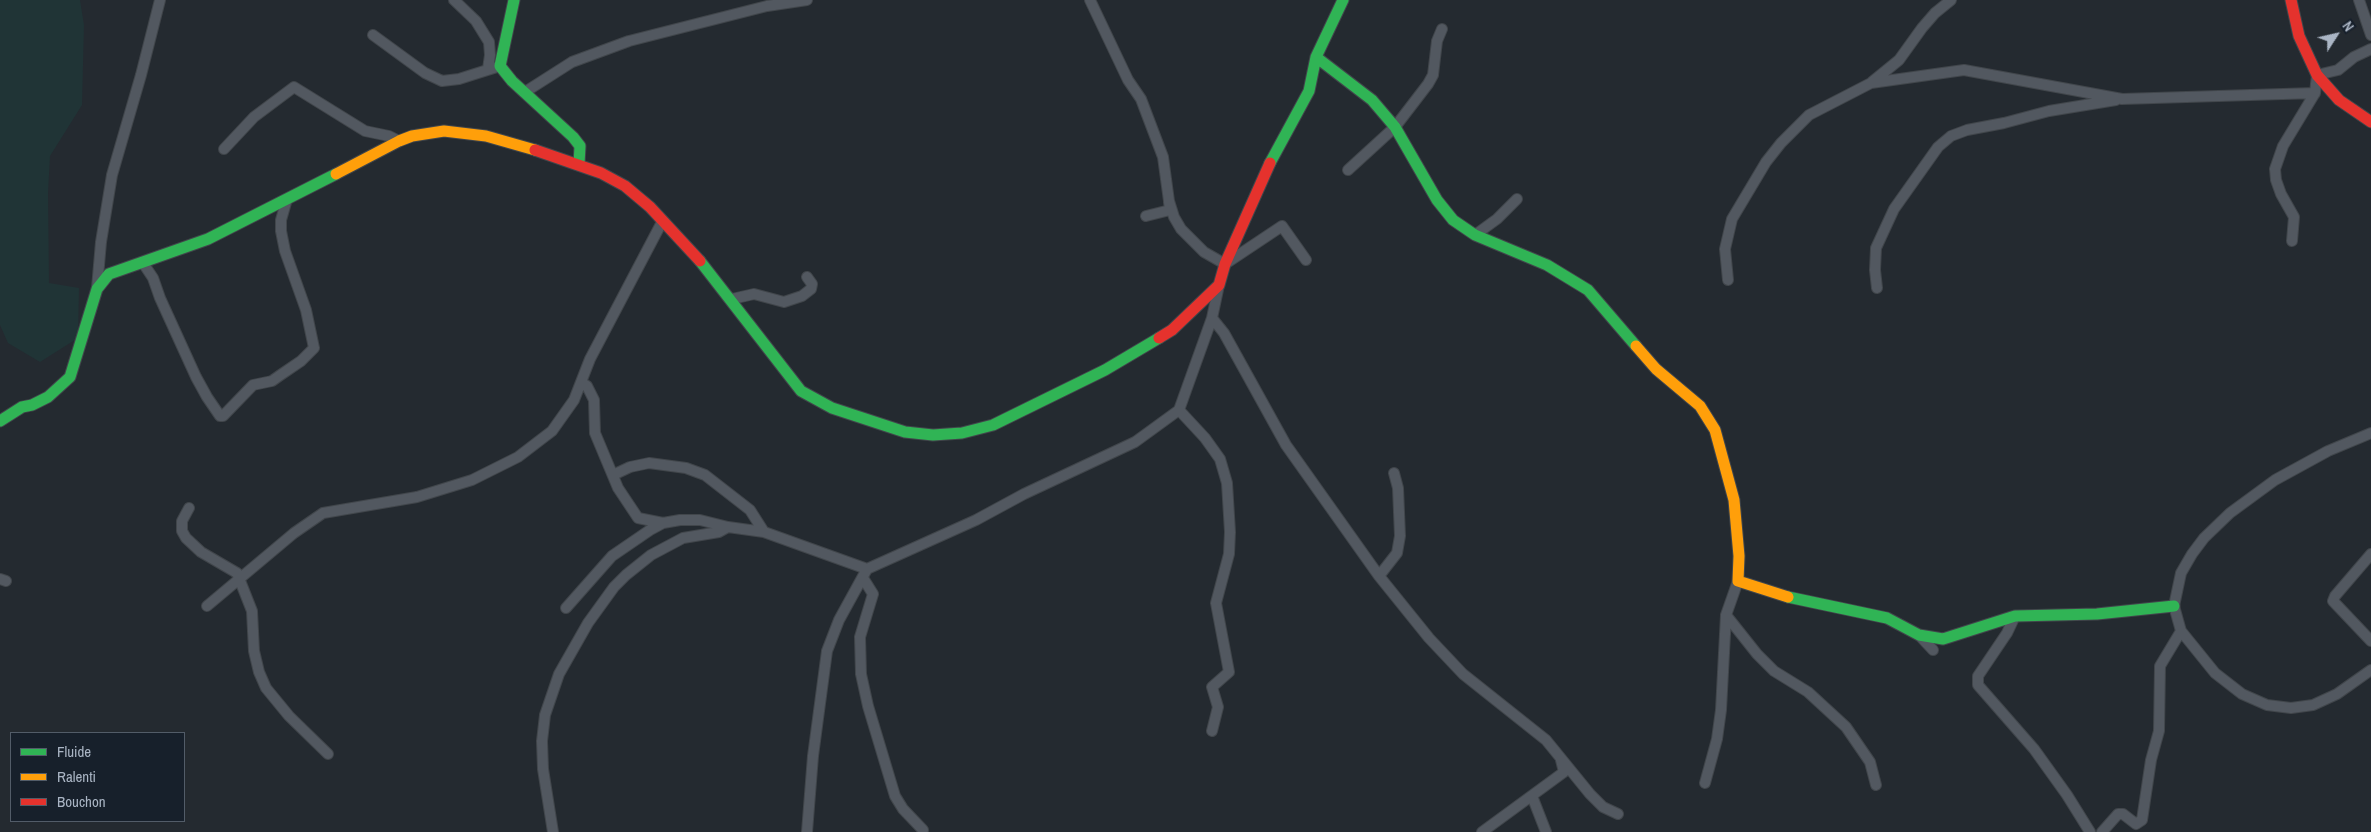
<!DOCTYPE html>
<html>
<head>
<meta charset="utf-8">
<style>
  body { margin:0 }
  #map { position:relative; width:2371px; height:832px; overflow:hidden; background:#242a30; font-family:"Archivo Narrow",sans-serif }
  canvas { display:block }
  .legend { position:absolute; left:10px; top:732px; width:175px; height:90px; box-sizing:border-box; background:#17202b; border:1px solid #525c68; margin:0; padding:6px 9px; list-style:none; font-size:15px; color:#aab5c4 }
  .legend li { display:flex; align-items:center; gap:10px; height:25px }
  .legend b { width:25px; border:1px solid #525c68 }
  .north { position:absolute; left:2311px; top:10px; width:50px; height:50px; -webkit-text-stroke:4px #17202b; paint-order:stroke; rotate:55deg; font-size:14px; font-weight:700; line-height:20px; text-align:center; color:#aab5c4 }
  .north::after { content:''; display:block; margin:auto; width:18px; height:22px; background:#aab5c4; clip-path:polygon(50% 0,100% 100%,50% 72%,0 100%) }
</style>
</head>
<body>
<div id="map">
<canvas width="2371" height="832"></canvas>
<ul class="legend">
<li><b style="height:6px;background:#30b455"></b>Fluide</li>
<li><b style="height:6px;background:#ff9f0a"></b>Ralenti</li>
<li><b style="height:6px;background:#e5322d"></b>Bouchon</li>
</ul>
<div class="north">N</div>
</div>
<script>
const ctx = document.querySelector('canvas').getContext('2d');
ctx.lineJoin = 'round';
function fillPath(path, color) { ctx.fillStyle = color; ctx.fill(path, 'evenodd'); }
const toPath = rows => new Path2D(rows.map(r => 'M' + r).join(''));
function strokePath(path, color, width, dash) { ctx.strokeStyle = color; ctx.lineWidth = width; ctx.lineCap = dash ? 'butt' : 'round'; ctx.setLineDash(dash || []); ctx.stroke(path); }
fillPath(toPath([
  [0,0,80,0,84,25,82,105,50,156,48,193,49,283,79,288,78,338,40,362,8,343,0,325]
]), '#203436');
const street = toPath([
  [454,0,476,21,489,42,490,55,488,69],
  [1090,0,1128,80,1141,99,1163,157,1169,201,1174,217,1181,229,1204,252,1225,264,1282,226,1306,260],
  [2359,0,2371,35],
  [373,35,425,73,442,81,459,79,500,66],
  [1872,82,1899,60,1922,28,1935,13,1951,0],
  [525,92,572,62,629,41,767,6,807,0],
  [224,149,254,117,294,87,365,131,389,136,399,141],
  [1348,170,1395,127,1428,84,1433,75,1437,41,1442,29],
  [1146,216,1170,210,1169,202],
  [1475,235,1497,219,1517,199],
  [2292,241,2294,217,2281,194,2276,180,2275,169,2283,146,2315,93],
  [143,263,153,278,160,298,196,377,207,397,220,416,223,416,253,385,272,381,279,376,301,361,314,348,306,310,285,251,281,231,281,220,287,199],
  [1728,280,1725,249,1732,219,1766,162,1781,143,1809,115,1871,83,1964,70,2122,99,2315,93,2317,75,2338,70,2354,57,2371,49],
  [97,288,101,242,112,175,141,75,160,0],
  [1877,288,1875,270,1876,248,1894,209,1938,147,1951,136,1967,130,2004,123,2049,111,2116,100],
  [732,299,754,294,784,302,802,296,811,289,812,284,807,277],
  [1212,318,1224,333,1286,445,1379,576,1429,638,1463,674,1546,740,1590,794,1603,807,1618,814],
  [582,383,587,386,594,400,595,433,618,488,638,518,663,523],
  [1179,410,1205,438,1220,459,1227,483,1230,532,1229,554,1216,603,1229,672,1212,687,1218,707,1212,731],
  [2371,433,2328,451,2275,480,2230,513,2204,538,2192,554,2181,573,2174,606,2181,631,2215,673,2242,694,2267,705,2291,708,2313,705,2337,694,2371,670],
  [613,475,630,467,649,463,686,468,705,475,750,510,764,532],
  [189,508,182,521,182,531,186,538,201,552,237,573,252,611,254,651,259,672,266,688,289,716,328,754],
  [2371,554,2335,596,2333,601,2371,641],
  [1379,576,1397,553,1400,536,1398,488,1394,473],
  [863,578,873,594,860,637,861,674,868,706,895,796,903,809,923,830],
  [0,579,6,581],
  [207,606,294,533,323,513,417,497,472,480,518,457,552,431,574,400,590,359,662,222],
  [566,608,612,556,650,530,663,523,680,520,700,520,728,527],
  [1726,615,1757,654,1774,671,1808,692,1846,727,1870,762,1876,785],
  [2015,616,2007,633,1978,676,1978,685,2034,749,2067,795,2090,832],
  [1919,635,1933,650],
  [1705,783,1717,739,1721,710,1726,615,1738,581],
  [1532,796,1546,832],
  [553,832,543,769,542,741,545,715,559,674,588,623,614,587,626,575,651,555,683,538,719,532,728,527,764,532,867,569],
  [807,832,813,756,827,651,839,620,867,569,976,520,1024,494,1135,442,1179,410,1212,318,1219,285],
  [1482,832,1564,772,1561,760],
  [2102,832,2118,814,2123,814,2136,824,2142,820,2151,760,2159,731,2160,666,2181,631]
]);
const fast = toPath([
  [514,0,500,66,512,81,573,137,580,146,579,164],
  [1316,57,1372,100,1395,127,1437,200,1453,220,1475,235,1547,265,1588,290,1636,346],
  [1270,163,1309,91,1316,57,1343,0],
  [700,261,801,391,832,408,905,432,933,435,962,433,993,425,1105,370,1159,338],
  [0,421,22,407,32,405,48,397,70,377,97,289,109,274,208,239,336,174],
  [1788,597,1887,618,1919,635,1943,639,2015,616,2097,614,2174,606]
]);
const slow = toPath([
  [336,174,399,141,412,136,444,131,486,136,535,150],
  [1636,346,1656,369,1700,406,1715,430,1734,500,1739,556,1738,581,1788,597]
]);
const jam = toPath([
  [2291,0,2299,36,2317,75,2339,100,2371,122],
  [535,150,601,173,625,186,650,207,700,261],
  [1159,338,1172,330,1219,285,1225,264,1270,163]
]);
strokePath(street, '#41464b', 12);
strokePath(fast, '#41464b', 13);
strokePath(slow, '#41464b', 13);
strokePath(jam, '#41464b', 13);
strokePath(street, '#525860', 10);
strokePath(fast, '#30b455', 11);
strokePath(slow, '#ff9f0a', 11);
strokePath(jam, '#e5322d', 11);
</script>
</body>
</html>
